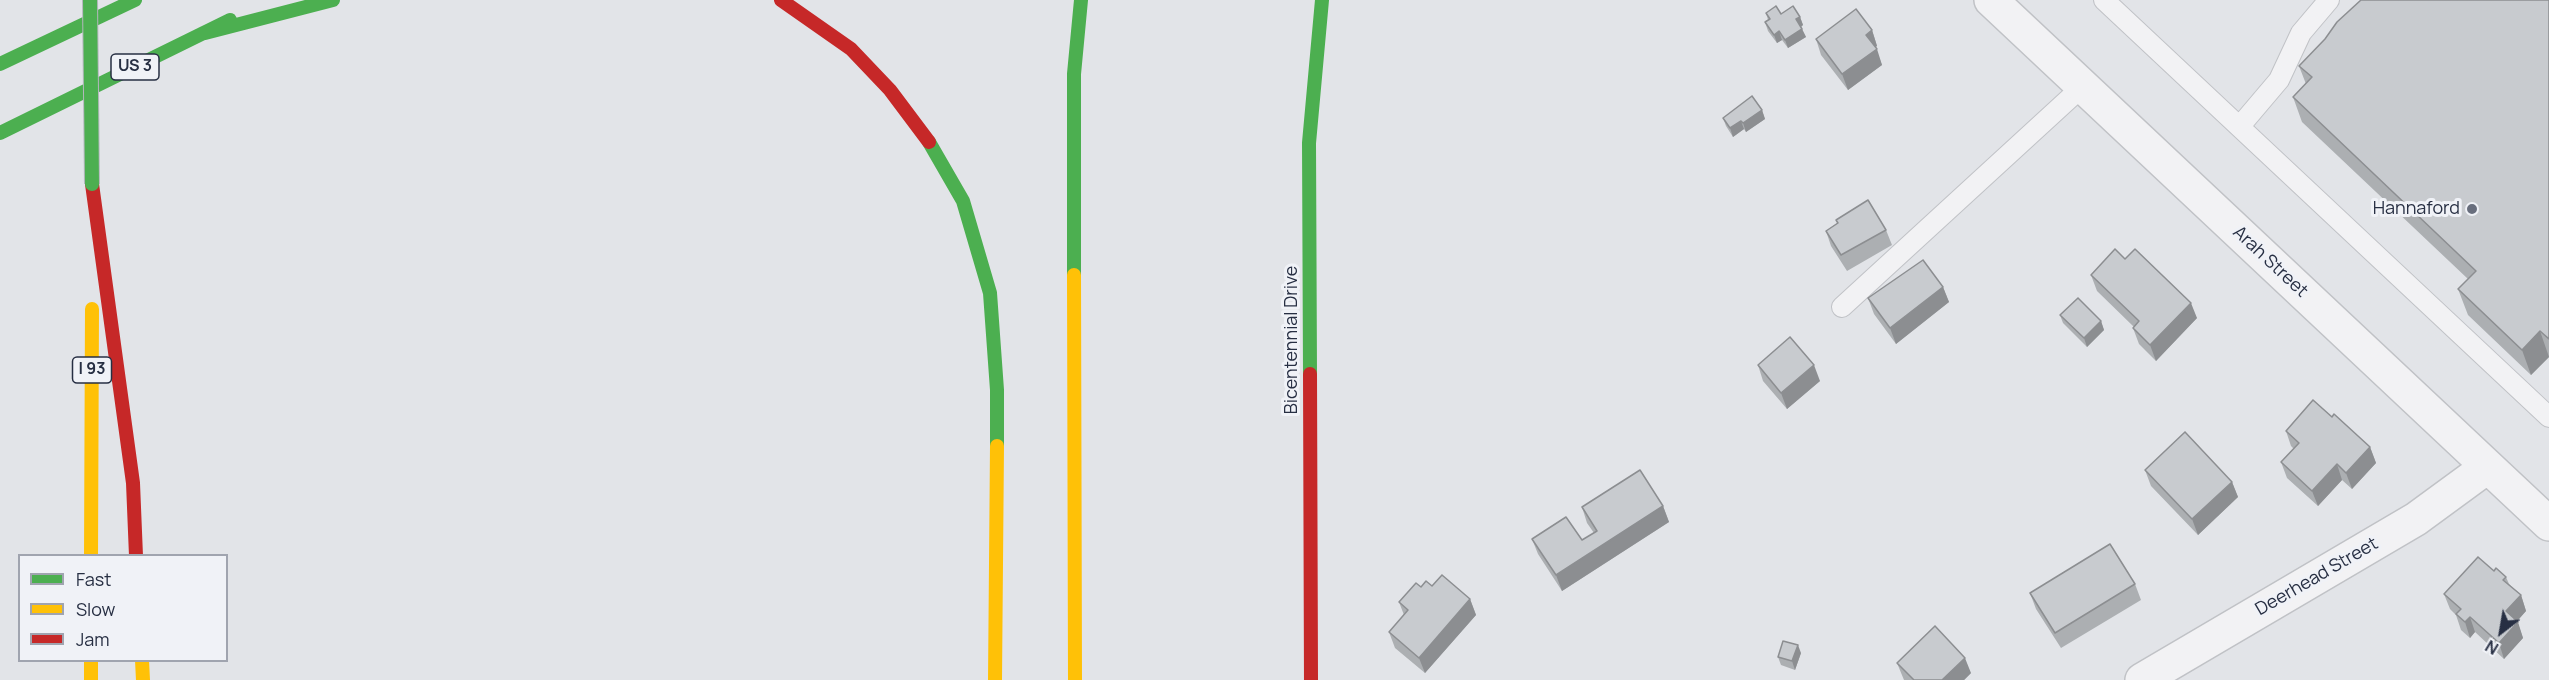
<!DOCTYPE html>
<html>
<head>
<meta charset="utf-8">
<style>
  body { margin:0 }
  #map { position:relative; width:2549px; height:680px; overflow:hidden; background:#e2e4e8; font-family:Manrope,sans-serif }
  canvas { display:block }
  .legend { position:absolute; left:18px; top:554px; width:210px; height:108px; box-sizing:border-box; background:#f0f2f7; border:2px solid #a0a4af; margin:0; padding:8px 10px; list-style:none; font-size:18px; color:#272f43 }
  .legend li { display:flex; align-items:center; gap:12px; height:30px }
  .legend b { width:30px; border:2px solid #a0a4af }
  .north { position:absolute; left:2471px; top:602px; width:60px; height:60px; -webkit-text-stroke:4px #f0f2f7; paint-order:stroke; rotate:211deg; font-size:16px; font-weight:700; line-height:24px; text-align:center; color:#272f43 }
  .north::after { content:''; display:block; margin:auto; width:21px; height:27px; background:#272f43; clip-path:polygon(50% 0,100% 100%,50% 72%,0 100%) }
</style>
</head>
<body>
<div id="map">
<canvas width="2549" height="680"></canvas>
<ul class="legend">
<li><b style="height:8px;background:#4caf50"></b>Fast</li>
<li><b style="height:8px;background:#ffc107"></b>Slow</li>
<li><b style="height:8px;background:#c62828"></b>Jam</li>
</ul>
<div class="north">N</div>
</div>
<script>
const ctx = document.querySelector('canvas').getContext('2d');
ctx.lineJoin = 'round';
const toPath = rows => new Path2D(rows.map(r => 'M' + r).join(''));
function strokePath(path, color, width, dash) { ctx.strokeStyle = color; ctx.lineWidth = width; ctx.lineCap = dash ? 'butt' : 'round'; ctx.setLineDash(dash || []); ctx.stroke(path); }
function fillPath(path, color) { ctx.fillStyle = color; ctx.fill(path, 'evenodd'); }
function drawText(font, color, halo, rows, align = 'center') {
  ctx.font = font + ' Manrope,sans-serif'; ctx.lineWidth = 6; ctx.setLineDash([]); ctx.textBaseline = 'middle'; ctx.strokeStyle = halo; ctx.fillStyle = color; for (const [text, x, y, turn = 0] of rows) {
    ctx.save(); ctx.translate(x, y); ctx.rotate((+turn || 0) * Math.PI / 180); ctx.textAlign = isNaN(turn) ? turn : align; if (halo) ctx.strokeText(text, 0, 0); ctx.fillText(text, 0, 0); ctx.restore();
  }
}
const lane = toPath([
  [2104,0,2549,417],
  [2240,126,2279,80,2301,33,2329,0],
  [1842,307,2083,86]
]);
const street = toPath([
  [1991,0,2549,524],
  [2142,680,2416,519,2487,467]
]);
strokePath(lane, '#c0c2c6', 22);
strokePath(street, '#c0c2c6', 36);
strokePath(lane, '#f2f2f4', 20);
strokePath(street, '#f2f2f4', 33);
strokePath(toPath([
  [205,33,333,0],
  [0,64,135,0],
  [0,133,230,20],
  [929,142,963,201,990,293,997,390,997,446],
  [1074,275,1074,74,1081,0],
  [1310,374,1309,143,1322,0]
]), '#4caf50', 14);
strokePath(toPath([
  [1074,275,1075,680],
  [91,556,92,309],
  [91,660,91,680],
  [142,660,143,680],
  [995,680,997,446]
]), '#ffc107', 14);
strokePath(toPath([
  [781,0,851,49,890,90,929,142],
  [92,184,133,483,136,556],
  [1310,374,1311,680]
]), '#c62828', 14);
const fastBridge = toPath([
  [90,0,92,184]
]);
strokePath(fastBridge, '#b4b7bd', 16, []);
strokePath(fastBridge, '#4caf50', 14);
fillPath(toPath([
  [2549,0,2549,357,2531,375,2468,315,2458,289,2468,279,2302,122,2293,97,2306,84,2299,66],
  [1766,13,1781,14,1800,17,1803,25,1801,27,1806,37,1788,48,1782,40,1777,43,1768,31,1765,22,1768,20],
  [1872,30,1877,46,1875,47,1882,65,1848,90,1821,55,1816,39],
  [1762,110,1765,119,1746,132,1744,129,1733,137,1726,126,1723,118],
  [1836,220,1886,230,1892,245,1847,271,1831,246,1826,231,1837,223],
  [2125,259,2197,318,2156,361,2139,344,2133,328,2134,327,2097,291,2091,275],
  [1943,287,1949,302,1896,344,1874,314,1868,298],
  [2060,315,2101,321,2104,330,2087,347,2063,323],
  [1758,365,1820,381,1787,409,1763,381],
  [2332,417,2370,447,2376,463,2352,489,2342,480,2318,506,2287,478,2281,462,2294,449,2291,446,2286,431],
  [2145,470,2232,482,2238,497,2198,535,2151,486],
  [1663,506,1669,522,1562,591,1538,554,1532,539,1582,540,1594,533,1587,523,1582,507],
  [2494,571,2506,577,2509,584,2521,595,2526,611,2517,621,2523,638,2504,659,2475,632,2470,638,2461,630,2456,615,2450,609,2444,594],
  [2135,584,2141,600,2061,648,2036,609,2030,593],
  [1432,586,1470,599,1476,615,1425,673,1395,648,1389,632,1404,615,1399,602,1421,587],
  [1801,653,1795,670,1781,665,1778,657],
  [1897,663,1971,673,1964,680,1904,680]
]), '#acafb2');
fillPath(toPath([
  [1800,17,1803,25,1799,28,1796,19],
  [1802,29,1806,37,1788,48,1785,40],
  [1872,30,1877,46,1872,50,1866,35],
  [1779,31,1782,40,1777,43,1774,35],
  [1877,49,1882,65,1848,90,1842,74],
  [1762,110,1765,119,1746,132,1743,123],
  [1741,121,1744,129,1733,137,1730,128],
  [1943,287,1949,302,1896,344,1890,328],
  [2191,303,2197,318,2156,361,2150,345],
  [2101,321,2104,330,2087,347,2084,338],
  [2540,331,2549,357,2531,375,2522,350],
  [1814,365,1820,381,1787,409,1781,393],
  [2370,447,2376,463,2352,489,2346,473],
  [2337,464,2342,480,2318,506,2312,491],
  [2232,482,2238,497,2198,535,2192,519],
  [1663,506,1669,522,1562,591,1556,575],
  [2521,595,2526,611,2512,627,2506,611],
  [1470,599,1476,615,1425,673,1419,658],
  [2470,617,2475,632,2470,638,2465,622],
  [2518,622,2523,638,2504,659,2499,643],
  [1798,645,1801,653,1795,670,1792,661],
  [1965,658,1971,673,1964,680,1942,680]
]), '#8c8e91');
const building = toPath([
  [2361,0,2549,0,2549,339,2540,331,2522,350,2458,289,2476,271,2293,97,2312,77,2299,66,2325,39,2337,22,2361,0],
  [1776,6,1781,14,1793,6,1800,17,1796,19,1802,29,1785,40,1779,31,1774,35,1765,22,1770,19,1766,13,1776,6],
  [1856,9,1872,30,1866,35,1877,49,1842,74,1816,39,1856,9],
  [1752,96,1762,110,1743,123,1741,121,1730,128,1723,118,1752,96],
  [1868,200,1886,230,1841,255,1826,231,1838,223,1836,220,1868,200],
  [2115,249,2125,259,2135,249,2191,303,2150,345,2133,328,2139,321,2091,275,2115,249],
  [1923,260,1943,287,1890,328,1868,298,1923,260],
  [2078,298,2101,321,2084,338,2060,315,2078,298],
  [1790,337,1814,365,1781,393,1758,365,1790,337],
  [2313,400,2332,417,2334,414,2370,447,2346,473,2337,464,2312,491,2281,462,2299,443,2286,431,2313,400],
  [2185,432,2232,482,2192,519,2145,470,2185,432],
  [1640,470,1663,506,1556,575,1532,539,1566,517,1582,540,1597,531,1582,507,1640,470],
  [2110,544,2135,584,2055,633,2030,593,2110,544],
  [2478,557,2494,571,2496,568,2506,577,2503,580,2521,595,2506,611,2518,622,2499,643,2470,617,2465,622,2456,614,2461,609,2444,594,2478,557],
  [1442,575,1470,599,1419,658,1389,632,1408,610,1399,602,1416,583,1421,587,1426,581,1432,586,1442,575],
  [1935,626,1965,658,1942,680,1914,680,1897,663,1935,626],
  [1783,641,1798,645,1792,661,1778,657,1783,641]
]);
fillPath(building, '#c8cbcf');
strokePath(building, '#8c8e91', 1.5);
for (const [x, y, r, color] of [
  [2472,209,6,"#686e7d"]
]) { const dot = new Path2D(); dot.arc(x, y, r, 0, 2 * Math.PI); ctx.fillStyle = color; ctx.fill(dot); strokePath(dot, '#f0f2f7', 2); }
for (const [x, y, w] of [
  [135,67,48],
  [92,370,39]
]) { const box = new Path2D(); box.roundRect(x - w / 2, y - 13, w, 26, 4.5); ctx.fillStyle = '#f0f2f7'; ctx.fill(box); strokePath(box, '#272f43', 1.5); }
drawText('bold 16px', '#272f43', null, [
  ["US 3",135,67],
  ["I 93",92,370]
]);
drawText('18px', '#272f43', '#f0f2f7', [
  ["Hannaford",2460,209]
], 'right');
drawText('18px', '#272f43', '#f0f2f7', [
  ["Arah Street",2270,262,43],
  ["Bicentennial Drive",1292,340,-90],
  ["Deerhead Street",2317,577,-30]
]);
</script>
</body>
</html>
